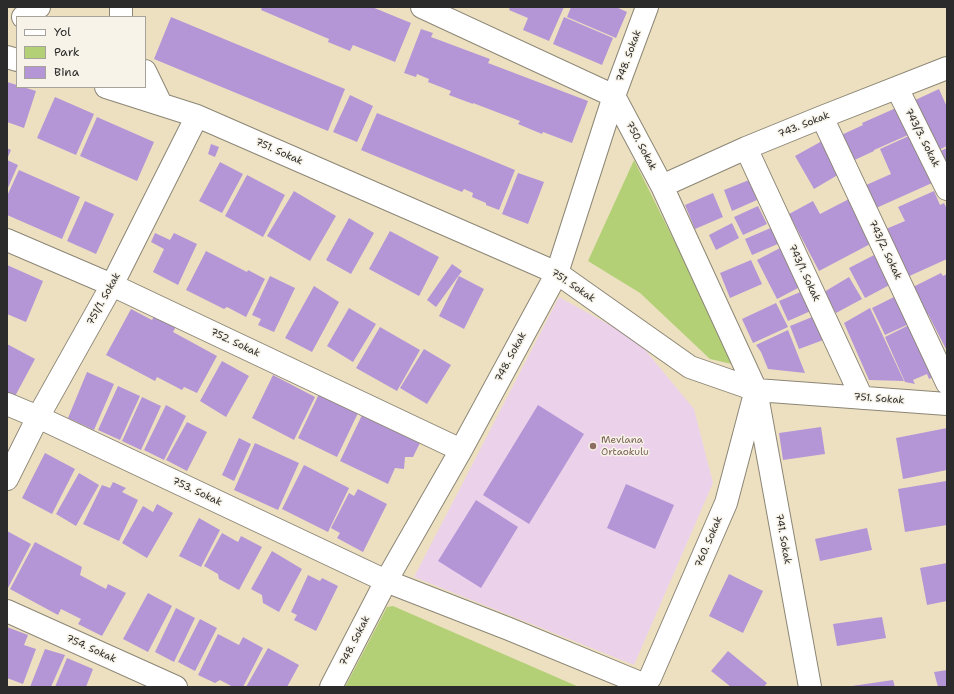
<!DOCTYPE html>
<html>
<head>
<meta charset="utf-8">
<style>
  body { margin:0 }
  #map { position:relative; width:954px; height:694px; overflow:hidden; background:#ede0c0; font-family:"Shantell Sans",sans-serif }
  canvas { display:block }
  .frame { position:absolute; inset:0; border:8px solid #2b2b2b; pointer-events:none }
  .legend { position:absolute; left:16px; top:16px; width:130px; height:72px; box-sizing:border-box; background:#f7f3e8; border:1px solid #a5a39c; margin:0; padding:5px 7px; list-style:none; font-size:12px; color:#2b2b2b }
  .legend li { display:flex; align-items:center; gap:8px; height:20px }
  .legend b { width:20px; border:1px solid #a5a39c }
</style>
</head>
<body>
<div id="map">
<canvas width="954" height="694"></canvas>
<div class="frame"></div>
<ul class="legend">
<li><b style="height:5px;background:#fff"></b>Yol</li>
<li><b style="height:11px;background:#b3d077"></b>Park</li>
<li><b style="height:11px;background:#b496d7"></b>Bina</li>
</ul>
</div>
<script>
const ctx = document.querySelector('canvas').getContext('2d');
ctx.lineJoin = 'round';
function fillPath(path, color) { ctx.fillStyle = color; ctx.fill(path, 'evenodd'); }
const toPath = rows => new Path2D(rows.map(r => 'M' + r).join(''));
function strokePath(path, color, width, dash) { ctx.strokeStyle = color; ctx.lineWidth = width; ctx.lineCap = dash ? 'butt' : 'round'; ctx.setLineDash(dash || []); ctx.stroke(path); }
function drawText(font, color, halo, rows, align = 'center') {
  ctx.font = font + ' "Shantell Sans",sans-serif'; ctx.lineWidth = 3; ctx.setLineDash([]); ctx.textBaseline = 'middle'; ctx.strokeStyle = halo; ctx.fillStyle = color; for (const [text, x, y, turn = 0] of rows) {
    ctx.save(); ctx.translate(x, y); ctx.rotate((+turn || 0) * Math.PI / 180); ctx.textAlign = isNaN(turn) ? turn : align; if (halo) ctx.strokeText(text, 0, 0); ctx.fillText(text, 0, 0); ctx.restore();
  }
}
fillPath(toPath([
  [559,297,637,340,694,409,713,483,634,665,414,577]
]), '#ecd1ea');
fillPath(toPath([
  [634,160,736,365,710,359,640,293,588,261],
  [393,606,579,687,345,687,387,607]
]), '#b3d077');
fillPath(toPath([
  [262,7,372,7,411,23,395,62,353,45,350,51,328,42,329,39,261,10],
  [510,7,564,7,549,41,523,30,528,18,509,10],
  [571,7,616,7,627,12,616,38,567,17],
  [171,17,345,89,328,131,154,59],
  [564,17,613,38,602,65,553,44],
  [421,29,433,33,431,37,490,59,488,63,588,101,572,143,543,132,542,134,518,124,520,121,473,103,473,104,449,95,451,91,428,82,429,79,417,74,416,77,404,73],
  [7,82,17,85,17,87,23,87,36,91,24,128,7,122],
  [939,89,947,107,947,146,934,152,911,102],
  [350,95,373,106,357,142,333,132],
  [55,97,94,114,76,155,37,138],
  [896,108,908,135,874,150,874,151,848,163,837,137,863,125,862,123],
  [377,113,515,170,499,210,486,205,486,203,472,197,473,193,464,189,462,192,361,150],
  [97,117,154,142,137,181,80,156],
  [911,135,932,183,874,209,864,186,891,174,880,149],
  [822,141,841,173,814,189,795,156],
  [211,144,219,147,215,157,208,154],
  [7,148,11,150,7,159],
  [947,148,947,183,936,153],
  [7,160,18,165,7,190],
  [220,162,243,174,222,213,199,201],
  [19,170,80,197,62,239,7,215,7,196],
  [518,173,544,182,528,224,502,214],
  [247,175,285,195,263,237,225,216],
  [749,180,757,200,732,211,724,190],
  [294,191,336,216,310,261,267,236],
  [934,191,940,205,944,203,947,209,947,259,905,278,886,229,905,221,898,207],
  [713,193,723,217,695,229,685,205],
  [851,198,874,242,819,271,789,214,813,201,820,214],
  [85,201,114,214,96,254,67,241],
  [758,206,767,224,743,235,734,217],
  [349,218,374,233,351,274,326,260],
  [732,223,739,238,716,250,709,235],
  [773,227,780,243,752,255,745,239],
  [390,231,439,257,419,296,369,269],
  [155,233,170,240,174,233,197,244,178,285,153,272,164,249,151,242],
  [780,248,800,287,777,299,757,260],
  [206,251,247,272,248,270,265,279,246,317,227,307,224,309,186,290],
  [876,254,897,281,865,298,849,268],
  [751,260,762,284,730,298,720,273],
  [452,264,462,271,436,307,427,300],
  [7,265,43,281,26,322,7,314],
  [941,273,943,276,947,274,947,351,928,314,927,314,913,287],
  [270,276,295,288,274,332,258,325,261,319,252,315],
  [459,276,484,289,464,329,439,316],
  [849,277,862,299,836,313,824,292],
  [314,286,339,302,312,352,285,338],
  [805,290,813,310,788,321,779,301],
  [896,296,909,324,885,335,872,308],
  [776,303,788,327,753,343,742,319],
  [349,308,376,324,353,362,327,346],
  [870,308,904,381,869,380,844,323],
  [131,309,152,320,158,309,179,321,173,332,217,356,197,393,184,387,182,390,157,377,155,381,106,355],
  [817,315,826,339,799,349,790,326],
  [909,325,940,374,929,379,927,374,913,380,915,384,905,382,885,337],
  [380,327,420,350,397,391,356,368],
  [788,330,805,373,768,369,761,352,756,345],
  [7,344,35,359,13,400,7,397],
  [424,349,451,365,427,404,400,388],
  [222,361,249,376,226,417,200,401],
  [87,372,114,384,94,430,68,418],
  [273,375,315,397,294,440,252,418],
  [118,386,140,396,120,440,98,430],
  [319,394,358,413,337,457,298,438],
  [142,397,161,406,141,450,122,441],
  [166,405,186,416,164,460,144,450],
  [538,405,584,434,529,524,483,495],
  [363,413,421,441,413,457,405,457,404,469,395,468,388,484,340,461],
  [187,422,207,432,187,471,166,460],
  [821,427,825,454,783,460,779,433],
  [947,428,947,470,903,479,896,438],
  [239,438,251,444,234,481,222,475],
  [255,443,299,463,278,510,234,490],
  [45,453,75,469,52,514,22,498],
  [304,465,349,488,328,532,282,509],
  [79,473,99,485,76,526,56,514],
  [946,481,947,525,905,532,898,489],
  [113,482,126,488,122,492,138,500,119,541,83,524,102,485,110,488],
  [626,484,674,505,655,549,607,528],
  [358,489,387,504,363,552,337,538,340,533,331,528,349,493,354,496],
  [476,500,518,527,481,588,438,561],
  [157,504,173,513,147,558,122,543,143,506,153,512],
  [199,518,220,530,201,567,179,556],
  [867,528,872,550,820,561,815,539],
  [7,531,31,544,8,588,7,587],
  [222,533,238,542,241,536,262,547,239,590,219,579,218,574,204,566],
  [35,542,82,567,80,575,106,589,108,584,126,593,102,636,78,624,81,619,61,609,58,615,10,589],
  [272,551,302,569,279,612,263,603,262,595,251,589],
  [947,563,947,601,927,605,920,568],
  [729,574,763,591,743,633,709,616],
  [308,575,320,581,322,578,338,586,316,631,294,620,297,615,291,612],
  [148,593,172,606,148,652,123,639],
  [176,608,195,618,174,662,155,652],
  [882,617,886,638,837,646,833,624],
  [200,619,217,628,195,671,178,662],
  [7,627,28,635,24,645,36,649,23,684,7,678],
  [218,634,239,645,243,637,263,648,243,687,233,687,220,680,215,683,198,675],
  [268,648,299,665,287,687,246,687],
  [45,649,65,655,51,687,30,687],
  [728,651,767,683,764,687,731,687,711,671],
  [67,658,93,669,86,687,55,687],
  [947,670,947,687,938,687,934,672],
  [893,680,895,687,853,687,852,686]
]), '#b496d7');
const minor = toPath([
  [121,7,121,17],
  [422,7,614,96,662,186,756,390,810,687],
  [7,57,17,60],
  [145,71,161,104],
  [106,87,197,116,557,273,690,367,756,390,947,404],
  [897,88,947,189],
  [822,117,947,383],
  [746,148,862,398],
  [662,186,746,148,822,117,947,68],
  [7,240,112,285,461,450],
  [7,404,38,417,386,581,509,629,645,685],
  [7,479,38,417,112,285,197,116],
  [7,611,176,687],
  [331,687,386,581,461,450,557,273,614,96,647,7],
  [643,687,650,678,726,503,754,397]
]);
const major = toPath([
  [23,17,39,7]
]);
strokePath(minor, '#8c8676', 24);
strokePath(major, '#8c8676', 24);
strokePath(minor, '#fff', 22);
strokePath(major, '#fff', 22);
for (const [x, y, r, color] of [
  [593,446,4,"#8d6e63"]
]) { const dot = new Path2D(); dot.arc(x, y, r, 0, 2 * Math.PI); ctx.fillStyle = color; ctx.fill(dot); strokePath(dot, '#f7f3e8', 1.5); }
drawText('10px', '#2b2b2b', '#f7f3e8', [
  ["748. Sokak",629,56,-70],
  ["743. Sokak",804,125,-22],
  ["743/3. Sokak",922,138,63],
  ["750. Sokak",641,146,62],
  ["751. Sokak",279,152,24],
  ["743/2. Sokak",885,250,65],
  ["743/1. Sokak",804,273,65],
  ["751. Sokak",573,286,34],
  ["751/1. Sokak",104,299,-61],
  ["752. Sokak",235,343,25],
  ["748. Sokak",511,357,-62],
  ["751. Sokak",879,399,4],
  ["753. Sokak",197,492,25],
  ["741. Sokak",783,539,80],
  ["760. Sokak",709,542,-67],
  ["748. Sokak",355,641,-63],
  ["754. Sokak",91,649,24]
]);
drawText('10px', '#785e54', '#f7f3e8', [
  ["Mevlana",601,440],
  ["Ortaokulu",601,452]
], 'left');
</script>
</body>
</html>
